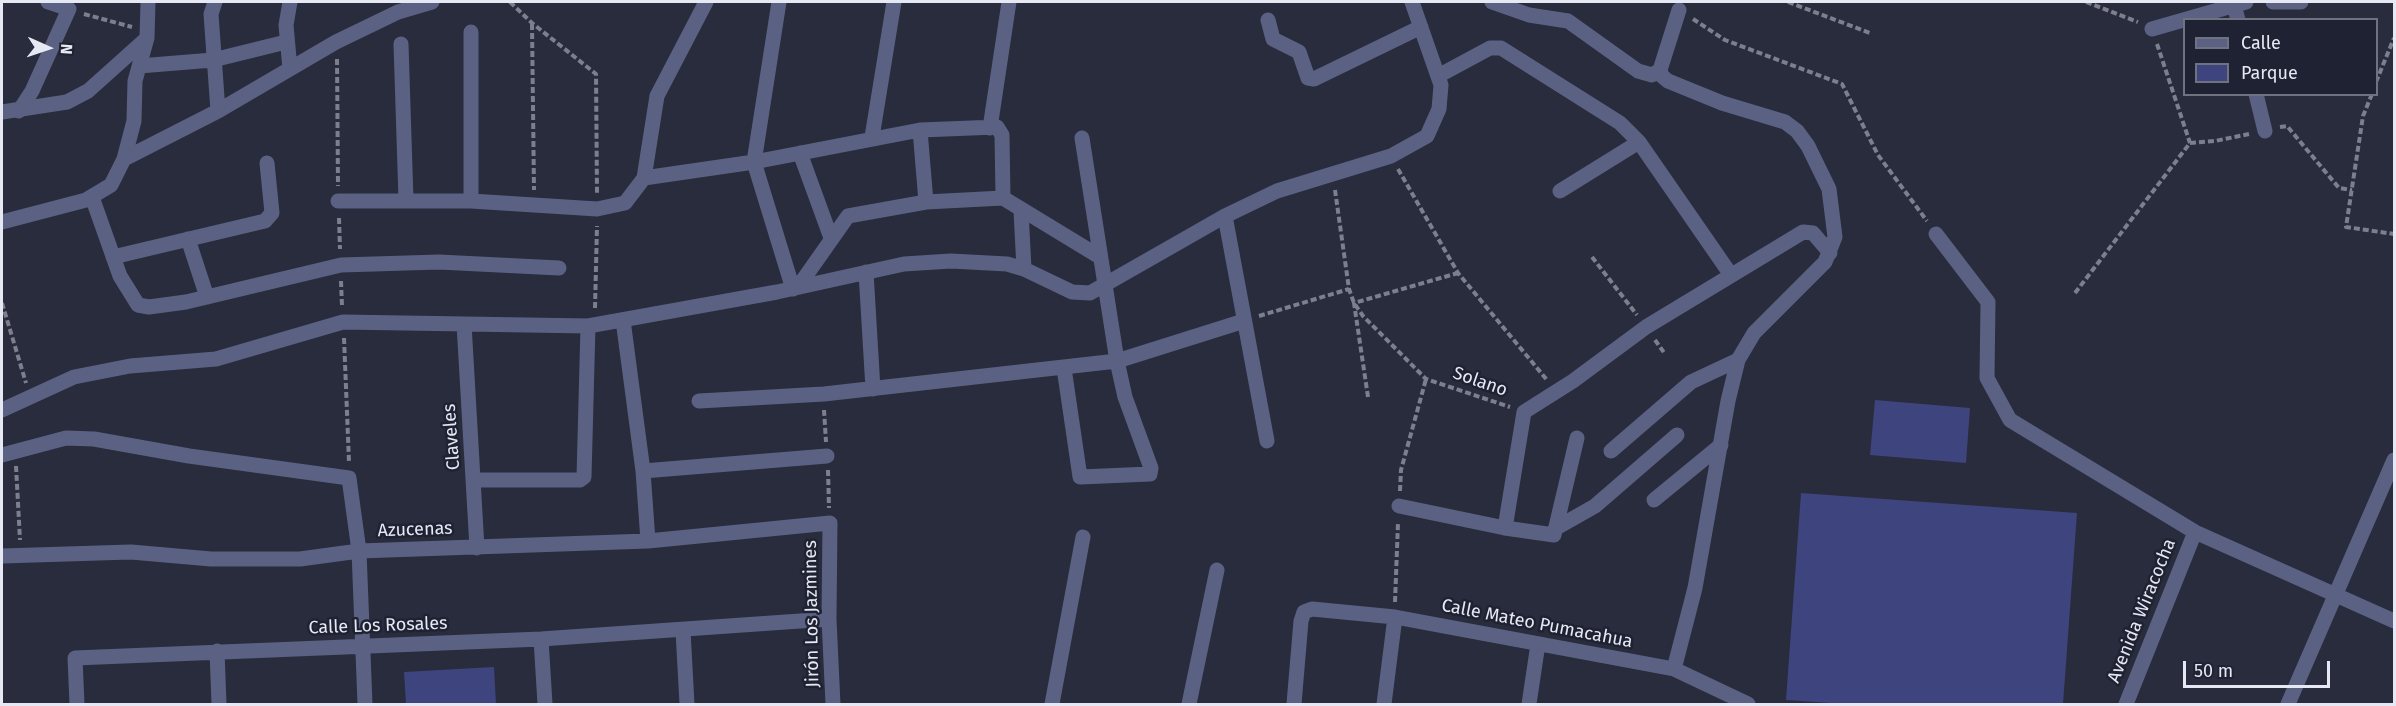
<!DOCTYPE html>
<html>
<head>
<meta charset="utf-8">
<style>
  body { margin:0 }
  #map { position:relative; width:2396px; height:706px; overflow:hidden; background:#292c3c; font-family:"Fira Sans",sans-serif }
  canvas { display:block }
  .frame { position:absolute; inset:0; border:3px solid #e6e9f4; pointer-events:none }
  .legend { position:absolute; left:2183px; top:18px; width:195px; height:78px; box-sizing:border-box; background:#1f2232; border:2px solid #6f7280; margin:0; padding:8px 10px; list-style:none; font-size:18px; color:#e6e9f4 }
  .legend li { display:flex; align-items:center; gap:12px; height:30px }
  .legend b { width:30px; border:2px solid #6f7280 }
  .north { position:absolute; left:18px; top:18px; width:60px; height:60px; -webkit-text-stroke:4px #1f2232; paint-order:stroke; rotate:93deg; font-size:16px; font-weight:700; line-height:24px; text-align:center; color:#e6e9f4 }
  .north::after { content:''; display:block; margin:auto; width:21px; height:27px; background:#e6e9f4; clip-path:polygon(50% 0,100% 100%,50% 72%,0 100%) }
  .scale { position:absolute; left:2183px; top:661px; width:147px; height:27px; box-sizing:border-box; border:3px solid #e6e9f4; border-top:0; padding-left:8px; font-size:18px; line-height:21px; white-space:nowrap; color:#e6e9f4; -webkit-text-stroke:4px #1f2232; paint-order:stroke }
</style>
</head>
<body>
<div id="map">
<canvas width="2396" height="706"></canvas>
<div class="frame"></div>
<ul class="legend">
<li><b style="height:8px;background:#5b6183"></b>Calle</li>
<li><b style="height:16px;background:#3e447e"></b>Parque</li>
</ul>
<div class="north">N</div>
<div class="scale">50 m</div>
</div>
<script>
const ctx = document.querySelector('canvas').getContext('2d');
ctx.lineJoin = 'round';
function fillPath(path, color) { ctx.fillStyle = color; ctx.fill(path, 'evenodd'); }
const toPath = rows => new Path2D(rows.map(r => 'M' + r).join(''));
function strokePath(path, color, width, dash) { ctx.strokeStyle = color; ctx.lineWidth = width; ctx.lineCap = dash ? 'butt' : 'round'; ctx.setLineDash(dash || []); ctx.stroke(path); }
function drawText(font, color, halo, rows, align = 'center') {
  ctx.font = font + ' "Fira Sans",sans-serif'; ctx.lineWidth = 5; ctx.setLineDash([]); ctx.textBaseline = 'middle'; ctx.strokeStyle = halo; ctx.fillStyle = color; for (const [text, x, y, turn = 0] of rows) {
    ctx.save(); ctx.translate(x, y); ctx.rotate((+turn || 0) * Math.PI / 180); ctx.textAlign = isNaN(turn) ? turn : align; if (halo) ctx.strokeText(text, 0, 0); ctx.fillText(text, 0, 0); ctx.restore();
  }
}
fillPath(toPath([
  [1875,400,1970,408,1966,463,1870,455],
  [1801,493,2077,513,2063,704,1846,704,1786,700],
  [494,667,496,704,406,704,404,672]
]), '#3e447e');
strokePath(toPath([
  [510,2,532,23,596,74,597,194],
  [1788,2,1870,33],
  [2086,2,2138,22],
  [84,14,132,27],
  [1693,19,1725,40,1842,84,1878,155,1927,221],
  [532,24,534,190],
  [2157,44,2190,143],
  [337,59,338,186],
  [2376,82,2394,38],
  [2372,94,2363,116,2346,227,2394,234],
  [2280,127,2287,126,2339,188,2352,190],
  [1398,169,1458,273,1547,380],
  [1335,190,1349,289,1354,303,1363,316,1426,379,1510,407],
  [339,218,340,249],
  [1592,257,1637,315],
  [341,281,342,306],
  [2075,293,2190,143,2215,141,2249,134],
  [2,303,26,383],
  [595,308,597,226],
  [1259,316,1349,289],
  [344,338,349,462],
  [1655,340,1665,354],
  [1368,397,1354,303,1458,273],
  [824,410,826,442],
  [16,466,20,540],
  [828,470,829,508],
  [1400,491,1401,470,1426,379],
  [1395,602,1398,523]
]), '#7c7f8d', 4, [6, 3]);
strokePath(toPath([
  [215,2,211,14,218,111],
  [779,2,754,162,793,289],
  [1492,2,1529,15,1568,21,1638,71,1652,75,1660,70],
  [2273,2,2301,2],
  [2234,5,2238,20],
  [1268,20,1273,39,1299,52,1308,78,1314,79,1421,27],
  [2152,29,2246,2],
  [401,44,406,200],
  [139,66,213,60,286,42],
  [290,69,286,25,290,2],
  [1438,76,1490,48,1501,48,1620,123,1639,142,1731,275],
  [2256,94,2265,131],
  [19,111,32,91,69,9,48,2],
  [2,112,67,102,88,91,146,39],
  [990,128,1009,2],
  [920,130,926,202],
  [872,137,894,2],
  [800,153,831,238],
  [124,159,218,111,336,42,398,12,432,2],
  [644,178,657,96,706,2],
  [1560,191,1639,142],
  [92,197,120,276,138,305,149,307,186,302,341,265,439,262,559,268],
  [338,201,471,201,597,209,625,203,644,178,754,162,920,130,997,127,1002,135,1003,198],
  [471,201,471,32],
  [1021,211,1024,269],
  [1225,216,1267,441],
  [2,222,86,200,111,185,124,159,134,121,135,81,147,38,148,2],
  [1936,234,1988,302,1987,378,2010,420,2195,532,2394,621],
  [188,239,207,297],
  [113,257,265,221,272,213,267,163],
  [866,272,873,389],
  [798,287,848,216,926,202,1003,198,1100,257],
  [623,320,643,471,648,541],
  [464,324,477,548],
  [1064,368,1080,477,1150,474,1151,468,1125,397,1117,361,1082,138],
  [699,401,824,394,1117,361,1244,321],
  [2,410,74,377,130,366,216,359,343,322,588,326,777,292,904,264,951,261,1007,264,1024,269,1072,292,1090,293,1225,216,1277,191,1391,156,1427,136,1439,109,1441,85,1412,2],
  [1611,451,1691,382,1738,360],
  [2,455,66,438,94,439,189,456,349,478,359,551,365,704],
  [643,471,827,456],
  [474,480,580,480,584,477,588,326],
  [1654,500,1721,445],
  [1399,506,1505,528,1554,535,1577,438],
  [1558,527,1595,506,1677,435],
  [1505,528,1524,412,1573,381,1646,327,1803,232,1813,233,1830,253],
  [2,556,131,552,211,559,300,559,359,551,648,541,830,523,829,619,833,704],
  [683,631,687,704],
  [541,639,545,704],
  [217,651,219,704],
  [1674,669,1695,588,1728,401,1738,360,1754,333,1825,262,1835,237,1829,189,1808,146,1797,131,1785,122,1722,103,1668,81,1662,76,1660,70,1679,10],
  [77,704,75,658,541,639,829,619],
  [1052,704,1083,537],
  [1189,704,1217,570],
  [1294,704,1301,621,1304,612,1312,609,1395,617,1674,669,1748,704],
  [1384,704,1395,617],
  [1529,704,1538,644],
  [2126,704,2195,532],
  [2288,704,2394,460]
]), '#5b6183', 15);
drawText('18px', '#e6e9f4', '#1f2232', [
  ["Solano",1480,382,19],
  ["Claveles",452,437,-94],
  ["Azucenas",415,530,-2],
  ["Avenida Wiracocha",2142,611,-68],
  ["Jirón Los Jazmines",812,614,-91],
  ["Calle Mateo Pumacahua",1537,624,11],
  ["Calle Los Rosales",378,626,-2]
]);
</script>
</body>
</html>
